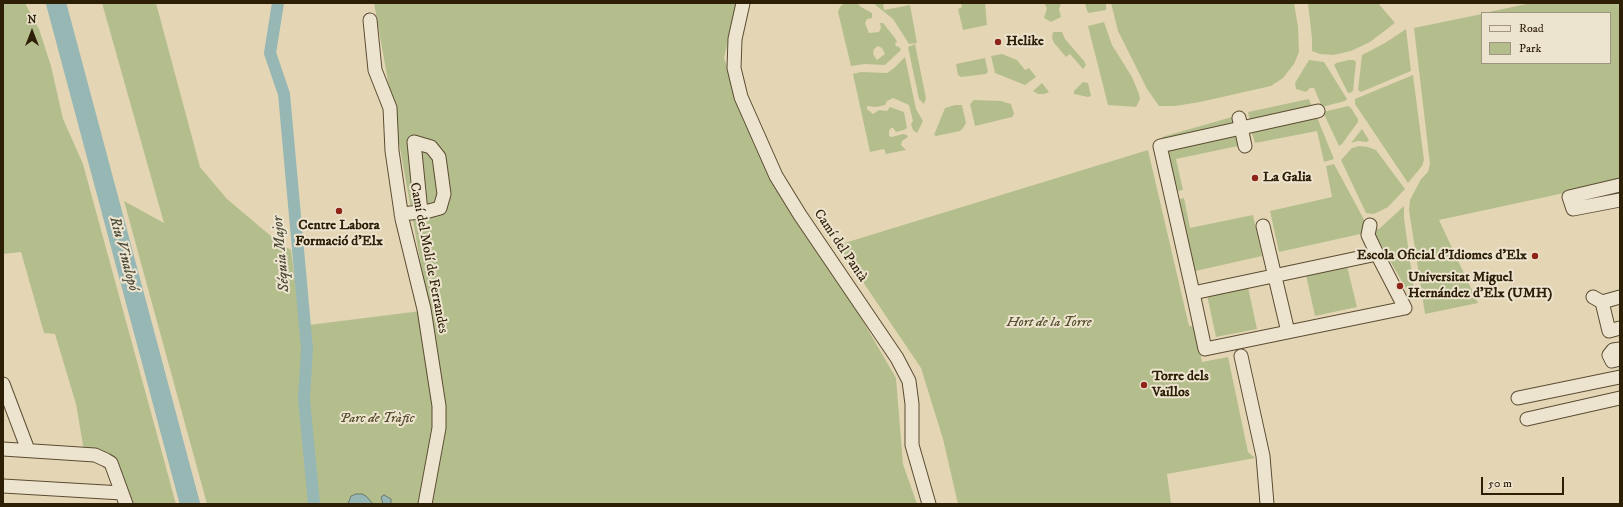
<!DOCTYPE html>
<html>
<head>
<meta charset="utf-8">
<style>
  body { margin:0 }
  #map { position:relative; width:1623px; height:507px; overflow:hidden; background:#e4d6b5; font-family:"IM FELL DW Pica",serif }
  canvas { display:block }
  .frame { position:absolute; inset:0; border:4px solid #2d1e06; pointer-events:none }
  .legend { position:absolute; left:1481px; top:12px; width:130px; height:52px; box-sizing:border-box; background:#ede4cf; border:1px solid #a0957f; margin:0; padding:5px 7px; list-style:none; font-size:12px; color:#2d1e06 }
  .legend li { display:flex; align-items:center; gap:8px; height:20px }
  .legend b { width:20px; border:1px solid #a0957f }
  .north { position:absolute; left:12px; top:12px; width:40px; height:40px; -webkit-text-stroke:3px #ede4cf; paint-order:stroke; rotate:0deg; font-size:11px; font-weight:700; line-height:16px; text-align:center; color:#2d1e06 }
  .north::after { content:''; display:block; margin:auto; width:14px; height:18px; background:#2d1e06; clip-path:polygon(50% 0,100% 100%,50% 72%,0 100%) }
  .scale { position:absolute; left:1481px; top:477px; width:83px; height:18px; box-sizing:border-box; border:2px solid #2d1e06; border-top:0; padding-left:5px; font-size:12px; line-height:14px; white-space:nowrap; color:#2d1e06; -webkit-text-stroke:3px #ede4cf; paint-order:stroke }
</style>
</head>
<body>
<div id="map">
<canvas width="1623" height="507"></canvas>
<div class="frame"></div>
<ul class="legend">
<li><b style="height:5px;background:#ede4cf"></b>Road</li>
<li><b style="height:11px;background:#b4be8d"></b>Park</li>
</ul>
<div class="north">N</div>
<div class="scale">50 m</div>
</div>
<script>
const ctx = document.querySelector('canvas').getContext('2d');
ctx.lineJoin = 'round';
function fillPath(path, color) { ctx.fillStyle = color; ctx.fill(path, 'evenodd'); }
const toPath = rows => new Path2D(rows.map(r => 'M' + r).join(''));
function strokePath(path, color, width, dash) { ctx.strokeStyle = color; ctx.lineWidth = width; ctx.lineCap = dash ? 'butt' : 'round'; ctx.setLineDash(dash || []); ctx.stroke(path); }
function drawText(font, color, halo, rows, align = 'center') {
  ctx.font = font + ' "IM FELL DW Pica",serif'; ctx.lineWidth = 4; ctx.setLineDash([]); ctx.textBaseline = 'middle'; ctx.strokeStyle = halo; ctx.fillStyle = color; for (const [text, x, y, turn = 0] of rows) {
    ctx.save(); ctx.translate(x, y); ctx.rotate((+turn || 0) * Math.PI / 180); ctx.textAlign = isNaN(turn) ? turn : align; if (halo) ctx.strokeText(text, 0, 0); ctx.fillText(text, 0, 0); ctx.restore();
  }
}
fillPath(toPath([
  [3,3,25,3,39,29,51,66,63,119,83,164,176,504,129,504,109,456,84,451,76,404,55,334,44,333,21,252,3,254],
  [102,3,156,3,200,167,227,199,278,242,291,250,301,326,429,310,374,3,737,3,724,58,751,131,814,237,896,378,903,464,917,504,207,504,124,201,164,223],
  [844,3,857,3,861,7,872,13,872,18,867,19,865,23,869,33,879,32,881,28,880,23,883,23,895,38,897,42,895,43,896,46,899,47,901,50,885,65,865,64,851,66,838,12,840,7],
  [878,46,882,48,885,54,877,60,873,54,874,49],
  [873,3,883,3,884,10,910,5,917,43,909,44,893,19],
  [961,3,985,3,987,25,963,30,958,9,962,7],
  [1045,3,1061,3,1059,9,1061,17,1051,22,1044,18,1047,8,1045,5],
  [1085,3,1106,3,1106,10,1089,13,1087,11],
  [1111,3,1294,3,1298,27,1299,52,1294,64,1283,78,1271,86,1200,102,1175,106,1159,106,1147,89,1118,31],
  [1308,3,1378,3,1395,23,1370,42,1351,51,1333,55,1320,54,1312,51,1312,39],
  [1531,3,1620,3,1620,181,1439,220,1478,303,1425,314,1409,210,1410,200,1421,179,1428,172,1430,164,1414,28,1482,14,1482,63,1610,63,1610,13,1484,13],
  [1104,22,1112,45,1132,77,1139,94,1140,99,1136,107,1108,105,1088,26],
  [1406,29,1411,71,1361,92,1358,90,1362,55,1385,43],
  [1053,32,1062,32,1065,39,1084,61,1086,65,1083,69,1070,54,1066,57,1054,43,1052,38],
  [915,44,926,98,924,104,919,99,908,47],
  [1002,54,1017,60,1025,70,1029,68,1036,77,1025,85,995,73,991,56],
  [905,57,916,109,923,121,917,133,913,130,911,124,913,121,909,105,893,98,887,101,885,105,876,107,867,106,867,109,873,114,879,110,887,111,890,107,904,112,907,128,904,130,896,132,893,128,891,128,889,131,889,136,892,137,903,134,907,135,908,137,902,141,901,145,906,150,886,154,884,149,870,152,853,74,861,72,887,73,894,68],
  [985,58,988,72,986,74,961,77,958,75,956,64],
  [1309,60,1324,62,1347,99,1345,101,1322,107,1314,88,1310,88,1306,92,1296,89,1295,83],
  [1349,60,1354,60,1356,62,1353,91,1350,93,1348,93,1334,65,1336,63],
  [1413,75,1424,160,1422,166,1408,183,1355,104,1355,99],
  [1083,82,1088,83,1091,96,1088,97,1074,94,1074,91],
  [1042,83,1049,92,1044,94,1038,94,1033,91],
  [1309,99,1313,109,1250,121,1248,112],
  [974,100,1001,101,1011,104,1014,114,1012,117,975,126,970,104],
  [955,105,962,105,966,123,963,128,960,131,936,136,934,135,945,108],
  [1348,106,1351,108,1358,119,1358,122,1342,144,1339,146,1323,112],
  [1316,115,1334,159,1324,162,1317,131,1255,143,1251,130],
  [1232,117,1233,126,1163,140,1162,137],
  [1362,129,1369,140,1367,142,1358,141,1351,143],
  [1236,132,1238,146,1176,159,1183,190,1174,192,1165,147],
  [1359,146,1368,147,1376,150,1405,189,1388,207,1374,214,1366,213,1341,160,1352,148],
  [1148,150,1189,326,1196,327,1202,362,1228,357,1248,452,1255,458,1167,474,1171,503,1169,504,958,504,943,439,921,368,838,245],
  [1334,164,1367,225,1365,233,1279,252,1270,211,1332,197,1326,166],
  [1184,198,1190,228,1253,215,1262,256,1191,272,1176,200],
  [1404,206,1404,218,1415,296,1412,299,1373,231,1375,228,1379,229],
  [1347,266,1357,307,1315,316,1306,275],
  [1248,287,1257,329,1216,337,1207,295]
]), '#b4be8d');
const water = toPath([
  [356,494,362,494,366,496,373,504,378,504,348,504,351,496,356,494],
  [384,495,391,499,391,504,383,504,381,497,384,495]
]);
fillPath(water, '#97b7b4');
strokePath(water, '#6d7a6e', 1);
strokePath(toPath([
  [278,3,270,53,284,94,307,349,304,399,314,504]
]), '#97b7b4', 12);
strokePath(toPath([
  [56,3,190,504]
]), '#97b7b4', 20);
const minor = toPath([
  [743,3,735,39,734,68,741,97,776,176,800,215,897,358,909,381,912,404,912,445,929,504],
  [370,20,375,70,390,108,392,151,402,219,424,309,439,406,439,428,425,504],
  [1239,118,1245,146],
  [1620,185,1569,197,1573,209,1620,200],
  [401,214,421,212,429,211,440,208,444,194,439,157,431,147,414,142,421,212],
  [1370,225,1368,235,1377,254],
  [1263,226,1288,332],
  [1193,293,1377,254,1405,308,1205,349,1193,293,1160,146,1318,111],
  [1593,297,1602,302,1609,331,1620,328],
  [1602,302,1620,297],
  [1620,349,1613,350,1609,355,1612,361,1620,359],
  [1241,356,1263,456,1267,504],
  [3,384,28,450],
  [1518,398,1620,377],
  [1527,419,1620,398],
  [3,449,95,455,106,460,111,463,126,504],
  [3,486,122,493]
]);
strokePath(minor, '#5b4c32', 15);
strokePath(minor, '#ede4cf', 13);
for (const [x, y, r, color] of [
  [998,42,4,"#8f2418"],
  [1255,178,4,"#8f2418"],
  [339,211,4,"#8f2418"],
  [1535,256,4,"#8f2418"],
  [1400,286,4,"#8f2418"],
  [1144,385,4,"#8f2418"]
]) { const dot = new Path2D(); dot.arc(x, y, r, 0, 2 * Math.PI); ctx.fillStyle = color; ctx.fill(dot); strokePath(dot, '#ede4cf', 1.5); }
drawText('bold 14px', '#2d1e06', '#ede4cf', [
  ["Helike",1006,42],
  ["La Galia",1263,178],
  ["Centre Labora",339,226,"center"],
  ["Formació d'Elx",339,242,"center"],
  ["Escola Oficial d'Idiomes d'Elx",1527,256,"right"],
  ["Universitat Miguel",1408,278],
  ["Hernández d'Elx (UMH)",1408,294],
  ["Torre dels",1152,377],
  ["Vaïllos",1152,393]
], 'left');
drawText('14px', '#2d1e06', '#ede4cf', [
  ["Camí del Pantà",840,246,56],
  ["Camí del Molí de Ferrandes",428,258,79]
]);
drawText('italic 14px', '#564e2e', '#ede4cf', [
  ["Hort de la Torre",1049,323],
  ["Parc de Tràfic",377,419]
]);
drawText('italic 15px', '#4d4c3a', '#ede4cf', [
  ["Riu Vinalopó",123,254,75],
  ["Séquia Major",282,254,-95]
]);
</script>
</body>
</html>
